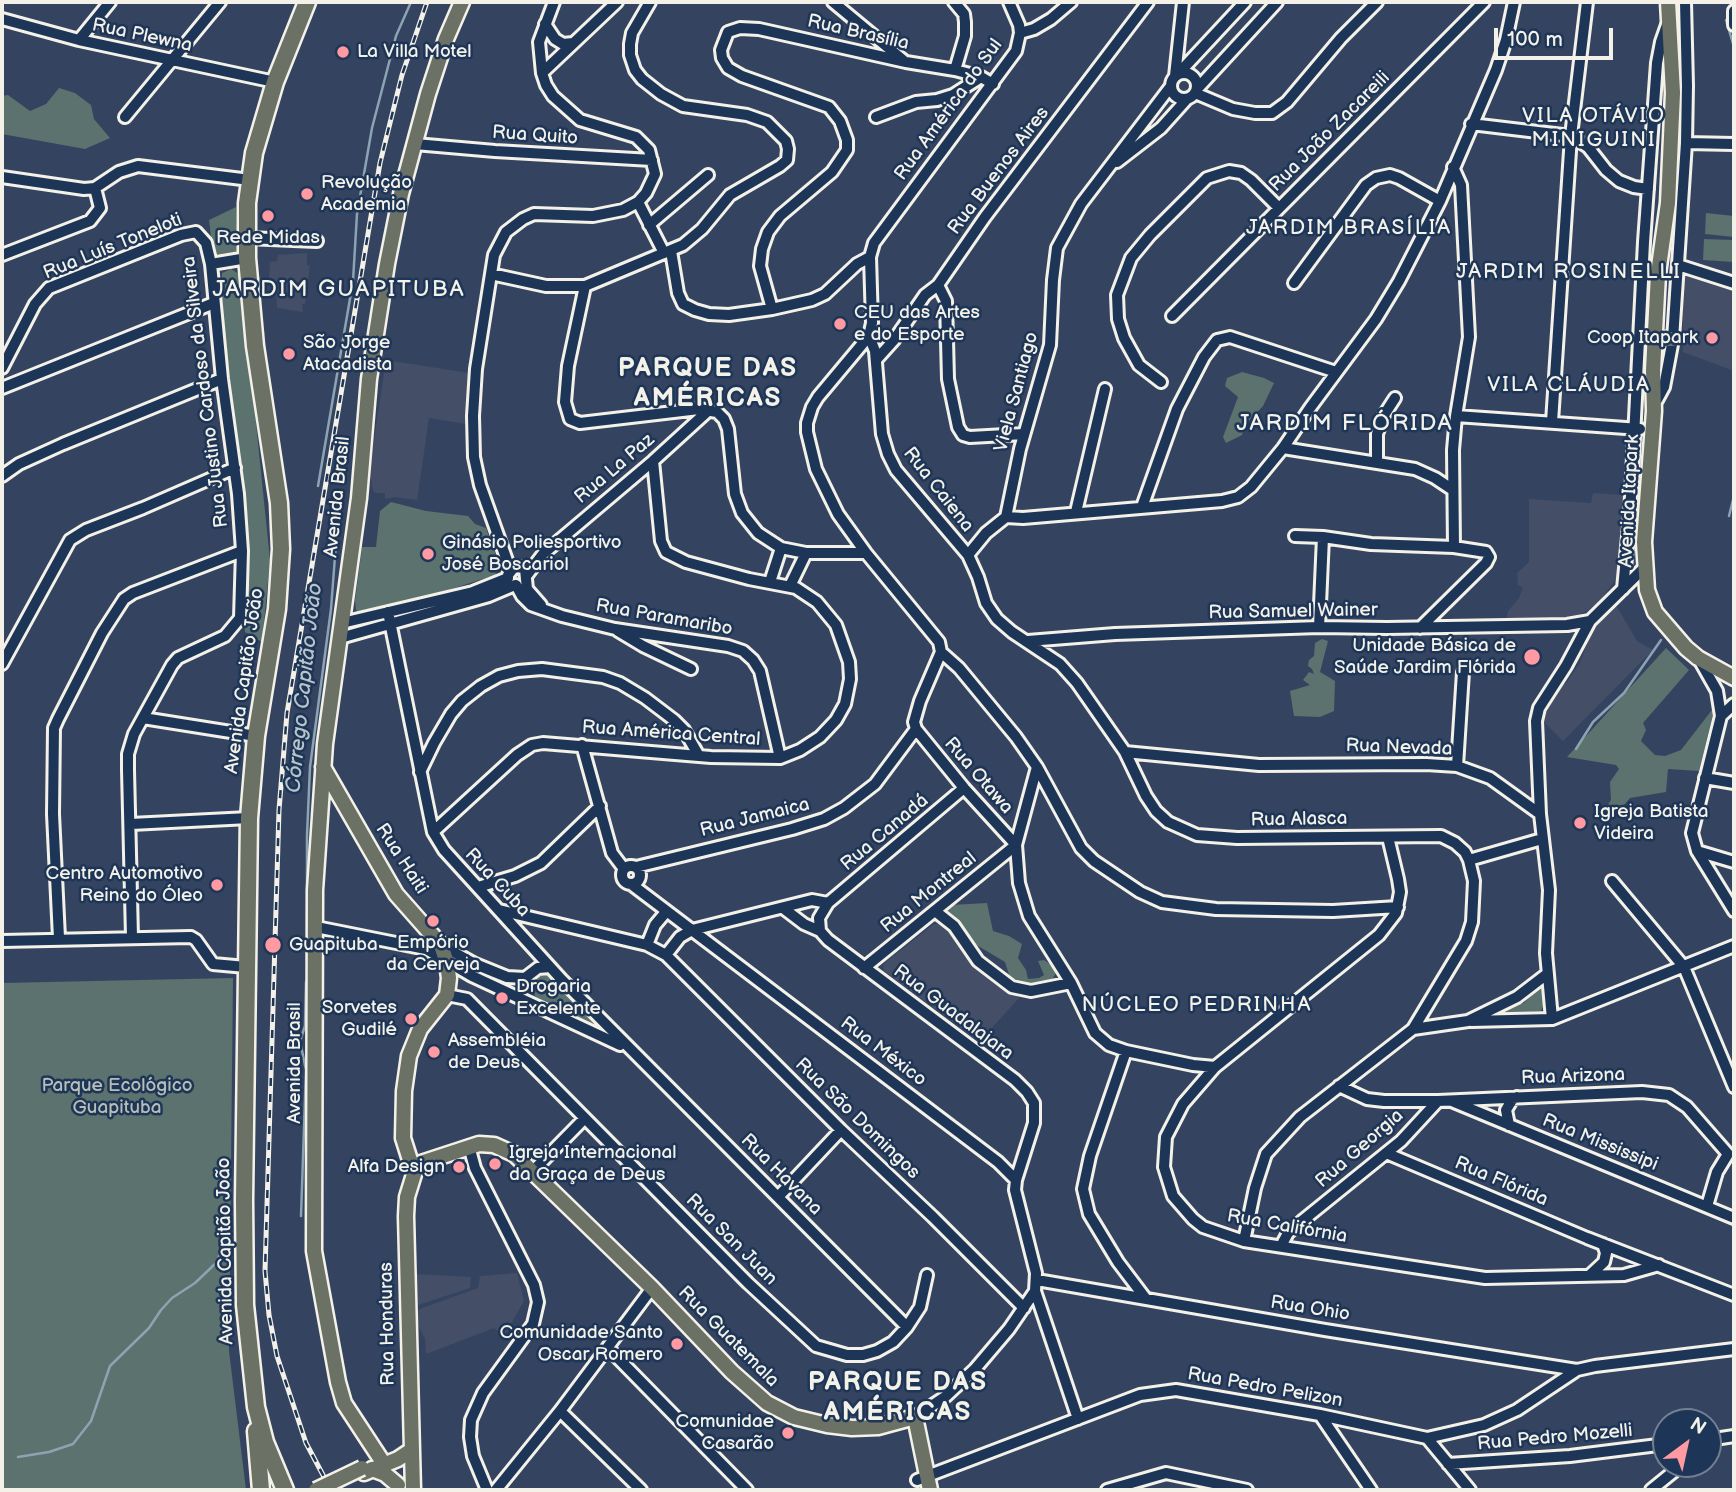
<!DOCTYPE html>
<html>
<head>
<meta charset="utf-8">
<style>
  body { margin:0 }
  #map { position:relative; width:1736px; height:1492px; overflow:hidden; background:#344460; font-family:"Balsamiq Sans",sans-serif }
  canvas { display:block }
  .frame { position:absolute; inset:0; border:4px solid #f4f1e8; pointer-events:none }
  .north { position:absolute; left:1652px; top:1408px; width:70px; height:70px; box-sizing:border-box; background:#1d3557; border:2px solid #738091; border-radius:50%; rotate:33deg; font-size:19px; font-weight:700; line-height:28px; text-align:center; color:#f4f1e8 }
  .north::after { content:''; display:block; margin:auto; width:24px; height:32px; background:#ff9aa2; clip-path:polygon(50% 0,100% 100%,50% 72%,0 100%) }
  .scale { position:absolute; left:1494px; top:28px; width:119px; height:32px; box-sizing:border-box; border:4px solid #f4f1e8; border-top:0; padding-left:9px; font-size:21px; line-height:24px; white-space:nowrap; color:#f4f1e8; -webkit-text-stroke:5px #1d3557; paint-order:stroke }
</style>
</head>
<body>
<div id="map">
<canvas width="1736" height="1492"></canvas>
<div class="frame"></div>
<div class="north">N</div>
<div class="scale">100 m</div>
</div>
<script>
const ctx = document.querySelector('canvas').getContext('2d');
ctx.lineJoin = 'round';
function fillPath(path, color) { ctx.fillStyle = color; ctx.fill(path, 'evenodd'); }
const toPath = rows => new Path2D(rows.map(r => 'M' + r).join(''));
function strokePath(path, color, width, dash) { ctx.strokeStyle = color; ctx.lineWidth = width; ctx.lineCap = dash ? 'butt' : 'round'; ctx.setLineDash(dash || []); ctx.stroke(path); }
function drawText(font, color, halo, rows, align = 'center') {
  ctx.font = font + ' "Balsamiq Sans",sans-serif'; ctx.lineWidth = 5; ctx.setLineDash([]); ctx.textBaseline = 'middle'; ctx.strokeStyle = halo; ctx.fillStyle = color; for (const [text, x, y, turn = 0] of rows) {
    ctx.save(); ctx.translate(x, y); ctx.rotate((+turn || 0) * Math.PI / 180); ctx.textAlign = isNaN(turn) ? turn : align; if (halo) ctx.strokeText(text, 0, 0); ctx.fillText(text, 0, 0); ctx.restore();
  }
}
fillPath(toPath([
  [307,253,307,266,310,265,305,304,302,304,303,312,277,308,275,279,269,279,270,262,277,261,278,255],
  [1683,274,1734,289,1734,371,1683,352],
  [386,360,469,373,466,424,429,418,417,500,394,497,385,499,385,493,375,493,372,487,370,467],
  [1593,493,1623,495,1625,521,1622,563,1616,579,1602,598,1590,609,1575,617,1545,621,1506,620,1508,611,1519,598,1523,588,1518,585,1517,573,1529,562,1529,499,1591,503],
  [1614,602,1637,641,1653,650,1563,741,1543,721,1541,714,1553,693,1567,682,1580,663,1594,624],
  [934,924,942,924,951,929,964,947,963,953,1019,998,979,1042,884,971,883,966,887,961],
  [517,1273,524,1301,504,1336,494,1328,426,1354,425,1339,411,1312,478,1288,480,1276],
  [415,1274,471,1277,470,1288,415,1306]
]), '#444e66');
fillPath(toPath([
  [59,88,75,93,91,105,94,119,110,138,85,149,2,134,2,96,8,95,30,111,46,104],
  [236,207,238,250,231,255,218,257,213,253,209,220],
  [1706,213,1734,216,1734,237,1705,234],
  [1704,239,1734,240,1734,262,1703,260],
  [231,269,239,274,243,296,270,560,262,642,245,632,246,550,239,464,221,299,222,273],
  [1242,372,1264,378,1274,383,1263,406,1245,425,1242,435,1226,443,1223,437,1238,397,1225,386,1227,378],
  [391,502,426,511,468,516,475,524,486,528,500,566,495,575,365,617,360,615,356,610,355,601,362,547,376,547,380,511],
  [1322,639,1328,641,1320,672,1335,681,1334,711,1320,717,1294,716,1290,691,1310,685,1303,680,1309,672,1314,674,1312,669,1308,666,1309,660,1314,656,1315,643],
  [1666,648,1689,670,1643,723,1646,730,1641,741,1655,755,1665,756,1681,750,1715,706,1699,771,1668,769,1666,792,1630,798,1617,813,1603,812,1611,800,1610,782,1619,769,1616,765,1567,757],
  [987,903,993,931,1009,936,1022,944,1018,958,1026,970,1028,979,1039,978,1044,975,1038,961,1044,960,1058,969,1052,980,1046,985,1030,986,1011,981,1005,962,963,937,944,913,951,905],
  [542,969,602,1031,535,996,533,985],
  [233,978,229,1351,246,1490,2,1490,2,983],
  [1541,984,1544,1004,1541,1011,1501,1014,1499,1010,1507,1004,1524,1003]
]), '#5b726e');
strokePath(toPath([
  [1726,20,1734,47],
  [318,486,353,281,357,214,372,128,396,36,411,2],
  [1729,516,1734,496],
  [1576,749,1593,722,1624,693,1661,640],
  [307,962,307,835,310,767,331,609,338,517,336,502],
  [301,1216,306,1070,300,1041,305,1026,306,982],
  [18,1457,49,1452,73,1444,91,1421,110,1366,149,1328,161,1310,172,1298,195,1283,216,1263,225,1243,230,1237]
]), '#8ca3b3', 2.5);
const minor = toPath([
  [833,2,903,60],
  [954,2,964,14,965,22,965,36,955,70],
  [2,19,79,40,275,82],
  [545,24,555,39,563,44,573,43],
  [1734,25,1734,11],
  [1020,33,1034,29,1051,19,1071,2],
  [79,40,110,2],
  '1171 86a13 13 0 1 1 26 0a13 13 0 1 1-26 0Z',
  [542,73,617,2],
  [1178,74,1245,2],
  [1175,76,1183,2],
  [1197,89,1277,2],
  [1195,93,1233,109,1255,113,1272,113,1287,102,1341,38,1377,2],
  [125,117,220,2],
  [876,117,916,102,937,100,953,95,981,77],
  [1471,124,1571,136,1588,147,1606,170,1619,181,1634,187,1648,189],
  [1686,143,1734,144],
  [415,144,495,151,652,160],
  [1117,162,1161,128,1187,99],
  [1453,167,1461,185,1469,337,1456,416,1453,450,1454,547],
  [2,177,84,189,95,188,119,172,138,166,250,180],
  [638,202,664,253],
  [649,225,708,175],
  [247,238,317,241],
  [671,251,678,293,683,304,695,310,709,314,729,315,772,309,812,300,825,294,857,264,870,257],
  [2,255,90,221,100,208,95,188],
  [211,264,247,258],
  [1678,265,1734,283],
  [491,274,546,286,585,286,683,245,702,229,730,195,780,166,787,160,788,149,786,141,767,122,747,115,683,106,661,94,642,79,635,70,630,55,630,44,632,33,650,2],
  [1294,283,1366,185,1376,178,1390,175,1399,178,1440,201],
  [938,285,946,301,948,379,958,427,963,435,970,437,1024,434],
  [585,286,568,366,565,402,570,419,580,423,699,409,717,412,724,419,728,429,735,494,742,513,758,533,781,548,806,553,866,553],
  [772,309,760,266,762,249,768,232,780,216,832,172,847,150,847,140,840,121,829,107,742,76,728,68,722,58,721,50,728,32,740,28,759,29,906,62,955,70,981,77,993,84],
  [1172,316,1484,2],
  [869,336,875,351,882,434,888,454,896,470,968,555,978,577,986,603,997,619,1012,632,1060,664,1077,683,1125,752,1146,796,1156,811,1168,822,1197,835,1237,838,1441,836,1455,843,1465,852,1469,860,1474,881,1472,922,1466,941,1413,1029],
  [876,360,894,340,925,295,938,285,985,217,1148,2],
  [2,368,35,304,49,288,181,235,196,232,206,243,211,264,222,379,238,494,242,551,240,618,225,636,178,658,172,665,134,734,128,754,128,770,132,937],
  [1161,382,1139,365,1124,338,1118,319,1117,295,1131,258,1150,235,1207,178,1229,171,1241,173,1251,180,1279,208],
  [2,388,214,303],
  [1657,400,1664,387,1673,339,1686,143,1687,86,1685,2],
  [1456,416,1640,429],
  [1552,422,1571,136,1587,2],
  [1283,448,1415,469,1435,478,1453,490],
  [1377,462,1377,434,1384,415,1395,398],
  [2,476,19,464,63,444,222,379],
  [1142,507,1177,409,1204,357,1217,340,1230,337,1336,372],
  [1076,512,1105,389],
  [1006,517,1020,449,1050,345,1053,280,1057,248,1081,204,1171,86],
  [1295,536,1323,537],
  [968,555,986,533,1006,517,1023,518,1222,501,1238,497,1251,487,1283,448,1310,408,1376,319,1399,281,1440,201,1496,70,1506,40,1514,2],
  [510,569,480,485,474,457,473,416,476,369,494,255,506,232,523,219,534,214,593,216,623,210,638,202,646,193,655,174,649,150,636,137,580,120,553,96,546,85,542,73,539,42,554,2],
  [508,575,515,566,525,569,527,589,541,605],
  [527,575,543,554,653,461,709,410],
  [770,582,781,548],
  [516,585,522,596,531,605,562,616,615,629,728,646,743,651,753,660,760,671,780,758],
  [790,586,806,553],
  [1623,589,1630,515,1644,242,1657,63,1661,42,1667,25],
  [388,612,433,832,444,850,562,980,907,1327],
  [342,623,473,592,508,578],
  [1319,627,1323,537,1371,544,1454,547,1486,552,1489,557,1486,563,1420,628],
  [618,631,643,646,691,669],
  [340,638,489,596,515,585],
  [1028,641,1115,634,1319,627,1387,628,1567,625,1590,621,1645,567],
  [941,652,959,668,1016,737,1037,767,1081,848,1094,861,1140,892,1162,902,1216,909,1333,911,1398,907],
  [1700,661,1717,691,1721,716,1692,833,1697,851,1734,911],
  [2,664,70,540,86,530,143,508,235,468],
  [1721,716,1734,704],
  [143,718,256,736],
  [582,745,612,853,624,869],
  [1125,752,1259,765,1426,764,1457,766,1490,778,1540,814],
  [1457,766,1463,672],
  [1037,767,1016,845,1019,883,1029,916,1071,983,1095,1033,1109,1045,1126,1051,1193,1065,1215,1067],
  [420,772,434,743,451,714,462,701,481,686,499,676,518,671,542,669,603,677,620,683,645,698,674,720,684,730,699,756],
  [1705,778,1734,783],
  [131,824,249,818],
  [433,832,517,755,532,745,543,743,711,757,780,758,800,750,820,737,836,720,845,704,850,679,849,662,836,625,817,602,796,588,749,579,686,562,666,552,661,541,653,461],
  [1388,837,1398,879,1400,892,1396,913,1379,935,1215,1067,1183,1104,1166,1137,1164,1167,1173,1196,1193,1219,1203,1227,1244,1241,1485,1278,1624,1275,1659,1265],
  [1697,851,1734,862],
  [1469,860,1542,839],
  '622 875a9 9 0 1 1 18 0a9 9 0 1 1-18 0Z',
  [636,867,792,829,824,819,844,808,875,784,916,729,914,722,920,701,941,652,939,642,866,553,838,514,816,469,807,432,807,423,812,407,818,397,869,336,872,323,870,257,874,243,1016,51,1020,33,1019,25,1009,2],
  [1612,881,1684,967,1734,1087],
  [631,884,998,1162,1016,1180],
  [478,887,515,876,541,863,600,806],
  [783,908,804,924,820,931,828,940,1015,1080,1027,1092,1034,1103,1034,1123,1016,1180,1015,1190,1036,1273,1035,1291,1009,1329,975,1369,945,1397,915,1417],
  [499,910,647,945,666,955,841,1130,933,1217,1024,1308],
  [935,911,954,926,978,961,1012,987,1031,991,1071,983],
  [316,927,426,949,472,976,620,1045],
  [820,931,819,918,828,903,964,788],
  [59,938,53,814,54,728,58,719,102,633,124,599,133,593,242,551],
  [2,941,191,937,196,940,213,964,246,967],
  [441,945,475,964,507,977,525,978,538,968,550,967],
  [647,945,655,925,666,912],
  [666,955,680,937,692,930,812,900,828,903],
  [864,968,1016,845,964,788,916,729],
  [447,995,467,999,748,1283,816,1346,847,1355,863,1355,877,1351,893,1342,907,1327,920,1307,927,1275],
  [1552,1019,1546,953,1549,890,1540,814,1536,721,1539,708,1566,666,1590,621],
  [1471,1021,1552,1019,1734,946],
  [1126,1051,1090,1156,1083,1189,1089,1214,1118,1262,1146,1299],
  [1339,1086,1367,1099,1384,1101,1438,1101,1642,1092,1669,1095,1687,1107,1728,1154,1717,1172,1707,1206],
  [1454,1102,1734,1218],
  [1509,1125,1506,1110,1512,1100,1517,1097],
  [469,1146,475,1168,534,1285,538,1302,533,1324,483,1393,471,1420,470,1437,473,1456,487,1490],
  [1386,1153,1587,1238,1734,1295],
  [533,1171,584,1119],
  [778,1197,841,1130],
  [1244,1241,1255,1188,1266,1154,1300,1117,1413,1029,1468,1021,1517,997,1547,974],
  [1281,1246,1288,1233,1302,1221,1401,1141,1438,1101],
  [1590,1275,1604,1262,1606,1253,1603,1244],
  [1037,1280,1325,1330,1577,1370],
  [1035,1291,1078,1419],
  [608,1348,747,1490],
  [560,1411,641,1490],
  [1320,1415,1371,1490],
  [1427,1438,1484,1425,1517,1410,1577,1370,1595,1366,1734,1349],
  [1708,1440,1734,1436],
  [1448,1464,1570,1456,1666,1444],
  [917,1480,1140,1395,1176,1390,1320,1415,1427,1438,1470,1490],
  [496,1490,560,1411,652,1288],
  [1107,1490,1166,1473,1247,1490],
  [1651,1490,1683,1464]
]);
const major = toPath([
  [1668,2,1673,93,1668,203,1658,274,1653,370,1654,411,1644,542,1647,590,1655,612,1686,648,1698,658,1734,678],
  [1655,339,1673,339],
  [323,767,396,894,441,945,447,963,449,978,447,995,420,1029,409,1056,404,1091,403,1138,410,1160],
  [421,1163,479,1144,494,1145,514,1154,652,1288,732,1372,767,1403,794,1417,827,1425,852,1428,878,1427,915,1417,930,1490],
  [384,1464,344,1403,338,1382,314,1251,315,890,325,744,359,498,369,379,387,264,401,194,428,94,446,39,462,2],
  [372,1469,385,1474,398,1485],
  [364,1473,398,1459,410,1451],
  [413,1490,406,1216,407,1197,416,1168]
]);
const highway = toPath([
  [256,1431,261,1490],
  [285,1490,265,1442,256,1407,245,1305,244,1200,249,818,256,736,277,609,281,549,279,503,255,346,247,258,247,203,254,153,262,126,275,82,307,2]
]);
strokePath(minor, '#f4f1e8', 16);
strokePath(major, '#f4f1e8', 19);
strokePath(highway, '#f4f1e8', 21);
strokePath(minor, '#1d3557', 10);
strokePath(major, '#6b7165', 14);
strokePath(highway, '#6b7165', 16);
const rail = toPath([
  [331,1490,306,1443,277,1356,269,1315,265,1271,279,810,287,713,380,163,402,75,427,2]
]);
strokePath(rail, '#f4f1e8', 5);
strokePath(rail, '#1d3557', 2.5, [8]);
const majorBridge = toPath([
  [316,1490,362,1468]
]);
strokePath(majorBridge, '#f4f1e8', 19, []);
strokePath(majorBridge, '#6b7165', 14);
for (const [x, y, r, color] of [
  [343,52,7,"#ff9aa2"],
  [307,194,7,"#ff9aa2"],
  [268,216,7,"#ff9aa2"],
  [840,324,7,"#ff9aa2"],
  [1712,338,7,"#ff9aa2"],
  [289,354,7,"#ff9aa2"],
  [428,554,7,"#ff9aa2"],
  [1532,657,9,"#ff9aa2"],
  [1580,823,7,"#ff9aa2"],
  [217,885,7,"#ff9aa2"],
  [433,921,7,"#ff9aa2"],
  [273,945,9,"#ff9aa2"],
  [502,998,7,"#ff9aa2"],
  [411,1019,7,"#ff9aa2"],
  [434,1052,7,"#ff9aa2"],
  [495,1164,7,"#ff9aa2"],
  [459,1167,7,"#ff9aa2"],
  [677,1344,7,"#ff9aa2"],
  [788,1433,7,"#ff9aa2"]
]) { const dot = new Path2D(); dot.arc(x, y, r, 0, 2 * Math.PI); ctx.fillStyle = color; ctx.fill(dot); strokePath(dot, '#1d3557', 2.5); }
drawText('19px', '#f4f1e8', '#1d3557', [
  ["Rua Brasília",858,33,13],
  ["Rua Plewna",142,36,12],
  ["Rua América do Sul",949,110,-54],
  ["Rua João Zacareili",1330,132,-45],
  ["Rua Quito",535,136,4],
  ["Rua Buenos Aires",999,171,-53],
  ["Rua Luís Toneloti",113,247,-22],
  ["Rua Justino Cardoso da Silveira",206,392,-97],
  ["Viela Santiago",1017,392,-75],
  ["Rua La Paz",615,469,-40],
  ["Rua Caiena",938,490,52],
  ["Avenida Brasil",338,497,-84],
  ["Avenida Itapark",1630,501,-87],
  ["Rua Samuel Wainer",1293,612,-1],
  ["Rua Paramaribo",664,618,10],
  ["Avenida Capitão João",245,681,-82],
  ["Rua América Central",671,734,4],
  ["Rua Nevada",1399,748,2],
  ["Rua Otawa",978,776,49],
  ["Rua Jamaica",755,818,-14],
  ["Rua Alasca",1299,820,-1],
  ["Rua Canadá",885,833,-40],
  ["Rua Haiti",401,859,57],
  ["Rua Cuba",497,883,47],
  ["Rua Montreal",929,893,-39],
  ["Rua Guadalajara",953,1013,37],
  ["Rua México",883,1052,37],
  ["Avenida Brasil",295,1063,-90],
  ["Rua Arizona",1573,1077,-2],
  ["Rua São Domingos",857,1119,44],
  ["Rua Mississipi",1600,1143,22],
  ["Rua Georgia",1360,1149,-41],
  ["Rua Havana",781,1175,45],
  ["Rua Flórida",1501,1182,23],
  ["Rua Califórnia",1287,1227,10],
  ["Rua San Juan",731,1240,45],
  ["Avenida Capitão João",226,1251,-91],
  ["Rua Ohio",1310,1309,9],
  ["Rua Honduras",388,1324,-91],
  ["Rua Guatemala",728,1337,45],
  ["Rua Pedro Pelizon",1265,1388,10],
  ["Rua Pedro Mozelli",1555,1438,-5]
]);
drawText('19px', '#f4f1e8', '#1d3557', [
  ["La Villa Motel",357,52],
  ["Revolução",321,183],
  ["Academia",321,205],
  ["Rede Midas",268,238,"center"],
  ["CEU das Artes",854,313],
  ["e do Esporte",854,335],
  ["Coop Itapark",1698,338,"right"],
  ["São Jorge",303,343],
  ["Atacadista",303,365],
  ["Ginásio Poliesportivo",442,543],
  ["José Boscariol",442,565],
  ["Unidade Básica de",1516,646,"right"],
  ["Saúde Jardim Flórida",1516,668,"right"],
  ["Igreja Batista",1594,812],
  ["Videira",1594,834],
  ["Centro Automotivo",203,874,"right"],
  ["Reino do Óleo",203,896,"right"],
  ["Empório",433,943,"center"],
  ["da Cerveja",433,965,"center"],
  ["Guapituba",289,945],
  ["Drogaria",516,987],
  ["Excelente",516,1009],
  ["Sorvetes",397,1008,"right"],
  ["Gudilé",397,1030,"right"],
  ["Assembléia",448,1041],
  ["de Deus",448,1063],
  ["Igreja Internacional",509,1153],
  ["da Graça de Deus",509,1175],
  ["Alfa Design",445,1167,"right"],
  ["Comunidade Santo",663,1333,"right"],
  ["Oscar Romero",663,1355,"right"],
  ["Comunidae",774,1422,"right"],
  ["Casarão",774,1444,"right"]
], 'left');
drawText('19px', '#b7beb7', '#1d3557', [
  ["Parque Ecológico",117,1086],
  ["Guapituba",117,1108]
]);
ctx.letterSpacing = '2px';
drawText('21px', '#f4f1e8', '#1d3557', [
  ["VILA OTÁVIO",1594,117],
  ["MINIGUINI",1594,141],
  ["JARDIM BRASÍLIA",1349,229],
  ["JARDIM ROSINELLI",1569,273],
  ["VILA CLÁUDIA",1569,386],
  ["NÚCLEO PEDRINHA",1197,1006]
]);
ctx.letterSpacing = '0px';
drawText('italic 21px', '#b7c4c9', '#1d3557', [
  ["Córrego Capitão João",305,688,-84]
]);
ctx.letterSpacing = '2px';
drawText('23px', '#f4f1e8', '#1d3557', [
  ["JARDIM GUAPITUBA",339,290],
  ["JARDIM FLÓRIDA",1345,424]
]);
ctx.letterSpacing = '0px';
ctx.letterSpacing = '2px';
drawText('bold 26px', '#f4f1e8', '#1d3557', [
  ["PARQUE DAS",708,369],
  ["AMÉRICAS",708,399],
  ["PARQUE DAS",898,1383],
  ["AMÉRICAS",898,1413]
]);
ctx.letterSpacing = '0px';
</script>
</body>
</html>
